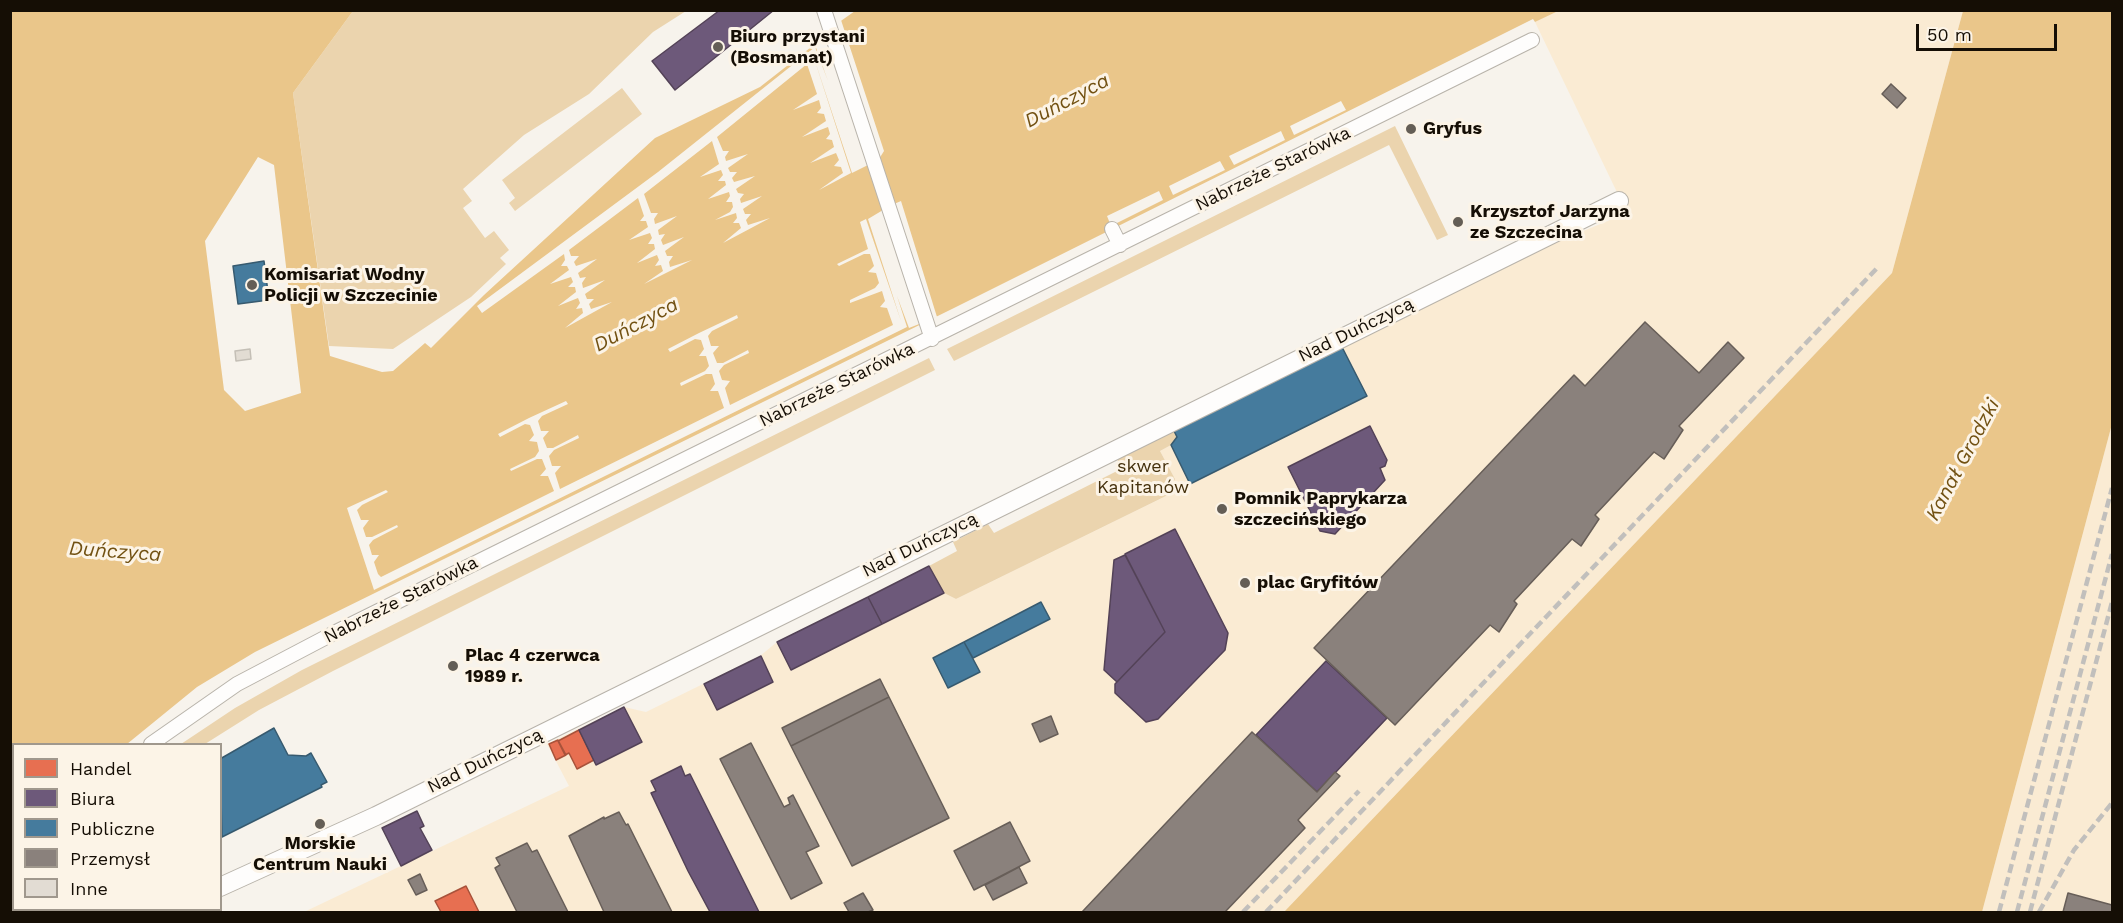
<!DOCTYPE html>
<html>
<head>
<meta charset="utf-8">
<style>
  body { margin:0 }
  #map { position:relative; width:2123px; height:923px; overflow:hidden; background:#f7f3ec; font-family:"Work Sans",sans-serif }
  canvas { display:block }
  .frame { position:absolute; inset:0; border:12px solid #150e05; pointer-events:none }
  .legend { position:absolute; left:12px; top:743px; width:210px; height:168px; box-sizing:border-box; background:#fcf4e7; border:2px solid #a0988d; margin:0; padding:8px 10px; list-style:none; font-size:18px; color:#150e05 }
  .legend li { display:flex; align-items:center; gap:12px; height:30px }
  .legend b { width:30px; border:2px solid #a0988d }
  .scale { position:absolute; left:1916px; top:24px; width:141px; height:27px; box-sizing:border-box; border:3px solid #150e05; border-top:0; padding-left:8px; font-size:18px; line-height:21px; white-space:nowrap; color:#150e05; -webkit-text-stroke:4px #fcf4e7; paint-order:stroke }
</style>
</head>
<body>
<div id="map">
<canvas width="2123" height="923"></canvas>
<div class="frame"></div>
<ul class="legend">
<li><b style="height:16px;background:#e76f51"></b>Handel</li>
<li><b style="height:16px;background:#6d597a"></b>Biura</li>
<li><b style="height:16px;background:#457b9d"></b>Publiczne</li>
<li><b style="height:16px;background:#8a817c"></b>Przemysł</li>
<li><b style="height:16px;background:#e2dcd3"></b>Inne</li>
</ul>
<div class="scale">50 m</div>
</div>
<script>
const ctx = document.querySelector('canvas').getContext('2d');
ctx.lineJoin = 'round';
function fillPath(path, color) { ctx.fillStyle = color; ctx.fill(path, 'evenodd'); }
const toPath = rows => new Path2D(rows.map(r => 'M' + r).join(''));
function strokePath(path, color, width, dash) { ctx.strokeStyle = color; ctx.lineWidth = width; ctx.lineCap = dash ? 'butt' : 'round'; ctx.setLineDash(dash || []); ctx.stroke(path); }
function drawText(font, color, halo, rows, align = 'center') {
  ctx.font = font + ' "Work Sans",sans-serif'; ctx.lineWidth = 6; ctx.setLineDash([]); ctx.textBaseline = 'middle'; ctx.strokeStyle = halo; ctx.fillStyle = color; for (const [text, x, y, turn = 0] of rows) {
    ctx.save(); ctx.translate(x, y); ctx.rotate((+turn || 0) * Math.PI / 180); ctx.textAlign = isNaN(turn) ? turn : align; if (halo) ctx.strokeText(text, 0, 0); ctx.fillText(text, 0, 0); ctx.restore();
  }
}
fillPath(toPath([
  [1558,10,1963,11,1892,273,1284,912,304,912,569,786,547,744,624,707,646,712,760,656,777,642,929,566,944,593,956,599,1168,495,1175,479,1160,451,1171,445,1174,431,1416,300,1627,213,1535,22],
  [2112,424,2112,912,1982,912]
]), '#faebd3');
fillPath(toPath([
  [353,11,686,11,653,32,589,94,524,135,463,189,472,201,463,208,485,238,494,231,509,250,500,258,506,264,471,297,393,349,329,346,293,93],
  [622,88,642,114,515,211,509,203,515,198,502,180],
  [1395,126,1448,235,1437,240,1389,145,954,361,947,349],
  [929,358,935,370,333,671,259,710,205,744,181,744,235,708,302,670],
  [1174,431,1177,437,1171,445,1160,451,1175,479,1168,495,956,599,944,593,929,566,957,551,953,542,988,524,994,533,1117,471,1118,459]
]), '#ebd4ae');
fillPath(toPath([
  [11,11,353,11,293,93,330,356,382,372,393,371,425,343,431,348,484,295,655,138,760,87,815,44,814,42,818,37,855,11,1558,11,1535,22,1533,19,954,308,255,652,197,687,127,744,14,744,14,854,11,858],
  [258,157,274,165,301,393,245,411,224,390,205,241],
  [1963,11,2112,11,2112,424,1982,912,1284,912,1892,273]
]), '#eac68a');
fillPath(toPath([
  [841,20,884,151,879,159,894,204,901,201,937,317,909,328,897,296,907,327,374,590,347,508,386,490,388,492,362,505,357,510,361,520,369,520,363,528,366,537,372,537,397,525,398,527,373,540,369,545,372,555,379,555,374,562,378,574,381,577,554,491,548,476,540,476,546,469,542,459,537,459,511,471,510,469,535,457,539,451,537,442,529,441,534,435,530,425,525,424,500,437,498,434,529,418,566,401,568,404,542,416,538,421,541,431,549,431,543,438,547,448,553,448,578,435,579,438,554,450,549,456,552,466,561,466,555,473,560,489,724,408,718,391,710,391,715,384,712,374,706,374,681,386,680,383,705,371,709,366,706,356,699,356,704,349,701,340,695,339,670,352,668,349,699,333,737,315,738,318,712,331,708,336,711,346,719,346,713,353,717,363,723,363,748,350,749,353,724,365,719,371,722,380,730,381,725,388,730,405,893,325,887,308,880,307,885,301,882,291,850,303,850,300,875,288,879,283,876,273,868,272,874,266,870,254,864,254,839,266,837,264,868,249,860,222,866,219,901,321,868,219,883,210,868,165,852,173,814,58,851,173,819,190,843,173,841,167,834,166,839,160,836,153,810,163,834,147,832,140,826,139,830,134,828,127,802,137,826,121,824,114,817,113,821,108,819,100,793,110,817,94,807,64,717,137,723,151,729,151,725,157,726,161,748,154,728,168,730,172,737,172,732,178,734,182,755,176,736,189,738,193,744,194,740,199,741,203,762,196,743,209,745,214,751,214,746,220,748,225,770,218,723,243,741,228,739,223,733,223,737,218,736,213,715,220,730,212,733,207,732,202,726,202,730,196,729,192,708,199,726,185,725,181,718,181,723,175,721,170,700,177,719,164,712,141,644,194,651,213,658,213,654,219,655,224,677,216,658,230,659,235,665,234,661,240,663,245,684,237,665,251,667,256,673,256,669,262,670,267,692,260,644,284,663,271,661,265,655,266,659,260,657,255,637,263,655,249,654,244,648,244,652,238,650,233,629,240,648,227,646,221,640,221,644,216,638,198,569,250,571,256,579,256,574,262,576,266,597,259,578,273,580,278,586,277,582,283,583,288,605,280,585,294,587,299,594,299,589,304,591,309,612,302,565,328,583,313,582,308,576,309,580,303,578,298,558,306,576,292,575,287,568,287,573,282,571,277,550,284,569,270,567,266,561,266,565,260,564,254,482,313,477,306,658,172,815,47,828,81,814,42,824,33,823,30,834,22,835,24],
  [1341,101,1346,110,1294,135,1290,126],
  [1281,131,1285,140,1234,165,1229,156],
  [1220,161,1225,170,1173,195,1169,186],
  [1159,191,1163,200,1111,226,1107,216]
]), '#f7f3ec');
const shops = toPath([
  [579,730,594,760,577,769,569,753,565,755,558,741,579,730],
  [558,740,566,755,556,760,549,744,558,740],
  [466,886,479,912,441,912,435,901,466,886]
]);
fillPath(shops, '#e76f51');
strokePath(shops, '#a8523a', 1.5);
const offices = toPath([
  [720,10,774,10,675,90,652,61,720,10],
  [1370,426,1387,460,1385,466,1380,468,1385,480,1335,534,1320,531,1288,467,1370,426],
  [1175,529,1228,633,1225,650,1158,719,1146,722,1115,693,1115,684,1165,632,1125,554,1175,529],
  [1125,555,1165,632,1117,682,1104,670,1114,560,1125,555],
  [929,566,944,593,882,624,868,597,929,566],
  [868,597,882,624,791,670,777,642,868,597],
  [761,656,773,682,717,710,704,684,761,656],
  [1326,661,1387,718,1317,792,1256,735,1326,661],
  [624,707,642,742,596,765,579,730,624,707],
  [681,766,685,776,690,774,759,912,710,912,688,871,651,793,656,791,651,781,681,766],
  [417,811,424,826,420,828,432,850,401,866,382,828,417,811]
]);
fillPath(offices, '#6d597a');
strokePath(offices, '#534257', 1.5);
const public = toPath([
  [264,261,269,300,238,304,233,266,264,261],
  [1342,347,1367,396,1190,484,1171,445,1177,437,1174,431,1342,347],
  [1041,602,1050,619,973,658,964,642,1041,602],
  [964,642,980,672,948,688,933,658,964,642],
  [274,728,288,755,306,756,311,753,327,782,321,785,322,787,222,837,220,759,274,728]
]);
fillPath(public, '#457b9d');
strokePath(public, '#375a6f', 1.5);
const industry = toPath([
  [1891,84,1906,98,1897,108,1882,94,1891,84],
  [1645,322,1699,373,1728,342,1744,358,1679,426,1683,430,1664,459,1654,452,1595,515,1599,519,1581,546,1572,539,1514,601,1517,604,1499,632,1490,625,1395,725,1314,648,1574,375,1585,386,1645,322],
  [880,679,889,697,791,746,782,728,880,679],
  [889,697,949,818,852,866,791,746,889,697],
  [1051,716,1058,734,1040,742,1032,724,1051,716],
  [1252,732,1317,792,1335,772,1340,776,1298,820,1305,828,1225,912,1082,912,1252,732],
  [751,743,784,807,790,804,788,798,793,795,819,846,806,852,822,883,791,899,720,759,751,743],
  [619,812,626,825,628,824,672,912,604,912,569,836,604,817,604,819,619,812],
  [1010,822,1030,861,974,890,954,851,1010,822],
  [527,843,532,852,537,850,568,912,517,912,495,868,500,865,496,858,527,843],
  [1019,867,1027,883,993,900,985,885,1019,867],
  [420,874,427,890,416,895,408,880,420,874],
  [863,893,873,910,868,912,849,912,844,903,863,893],
  [2068,893,2112,905,2112,912,2063,912,2068,893]
]);
fillPath(industry, '#8a817c');
strokePath(industry, '#675e58', 1.5);
const building = toPath([
  [250,349,251,359,236,361,235,351,250,349]
]);
fillPath(building, '#e2dcd3');
strokePath(building, '#c4bfb6', 1.5);
const pedestrian = toPath([
  [824,10,932,339],
  [1112,229,1120,245],
  [151,744,237,684,336,632,1532,40],
  [10,880,14,876]
]);
const minor = toPath([
  [220,887,376,816,1619,201],
  [169,912,176,910]
]);
strokePath(pedestrian, '#b8b3aa', 16);
strokePath(minor, '#b8b3aa', 20);
strokePath(pedestrian, '#fefdfc', 14);
strokePath(minor, '#fefdfc', 18);
strokePath(toPath([
  [1243,912,1359,791],
  [1266,912,1879,266],
  [1999,912,2112,488],
  [2017,912,2112,554],
  [2030,912,2112,602],
  [2039,912,2074,850,2112,803]
]), '#c1bfbc', 4.5, [9, 4.5]);
for (const [x, y, r, color] of [
  [718,47,6,"#645e56"],
  [1411,129,6,"#645e56"],
  [1458,222,6,"#645e56"],
  [252,285,6,"#645e56"],
  [1222,509,6,"#645e56"],
  [1245,583,6,"#645e56"],
  [453,666,6,"#645e56"],
  [320,824,6,"#645e56"]
]) { const dot = new Path2D(); dot.arc(x, y, r, 0, 2 * Math.PI); ctx.fillStyle = color; ctx.fill(dot); strokePath(dot, '#fcf4e7', 2); }
drawText('bold 18px', '#150e05', '#fcf4e7', [
  ["Biuro przystani",730,37],
  ["(Bosmanat)",730,58],
  ["Gryfus",1423,129],
  ["Krzysztof Jarzyna",1470,212],
  ["ze Szczecina",1470,233],
  ["Komisariat Wodny",264,275],
  ["Policji w Szczecinie",264,296],
  ["Pomnik Paprykarza",1234,499],
  ["szczecińskiego",1234,520],
  ["plac Gryfitów",1257,583],
  ["Plac 4 czerwca",465,656],
  ["1989 r.",465,677],
  ["Morskie",320,844,"center"],
  ["Centrum Nauki",320,865,"center"]
], 'left');
drawText('18px', '#150e05', '#fcf4e7', [
  ["Nabrzeże Starówka",1273,169,-26],
  ["Nad Duńczycą",1356,330,-26],
  ["Nabrzeże Starówka",837,385,-26],
  ["Nad Duńczycą",920,545,-26],
  ["Nabrzeże Starówka",401,600,-27],
  ["Nad Duńczycą",485,761,-26]
]);
drawText('18px', '#45310d', '#fcf4e7', [
  ["skwer",1143,467],
  ["Kapitanów",1143,488]
]);
drawText('italic 20px', '#725112', '#fcf4e7', [
  ["Duńczyca",1067,101,-28],
  ["Duńczyca",636,325,-28],
  ["Kanał Grodzki",1963,460,-62],
  ["Duńczyca",115,552,4]
]);
</script>
</body>
</html>
